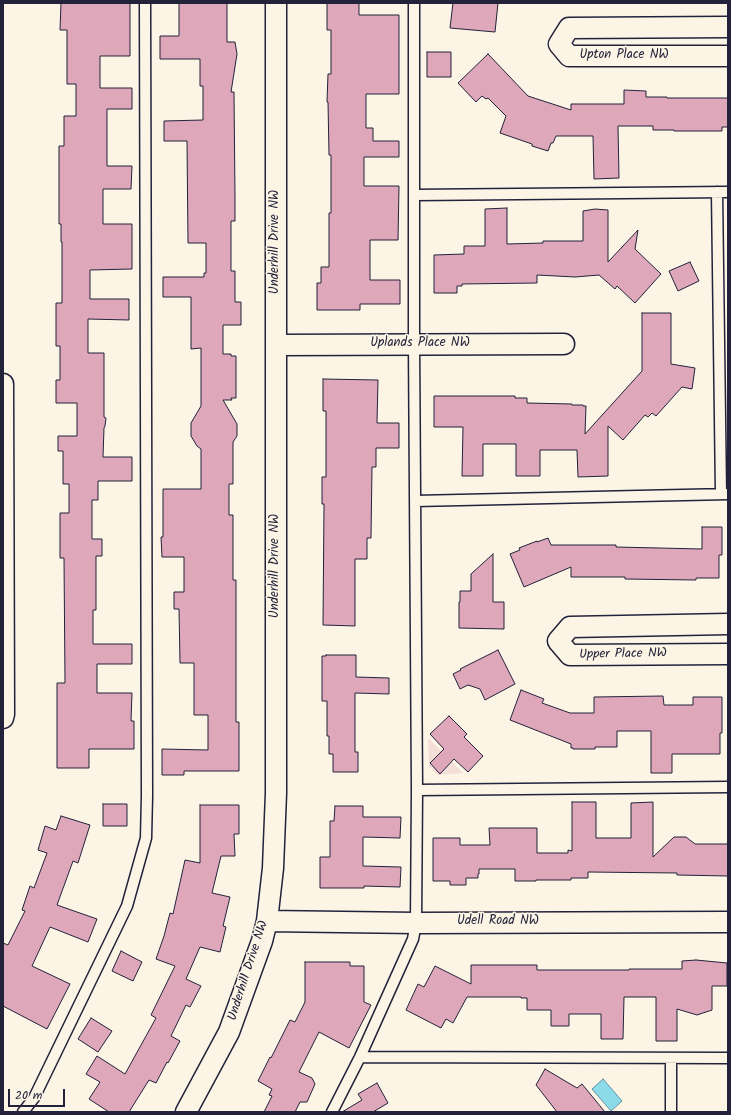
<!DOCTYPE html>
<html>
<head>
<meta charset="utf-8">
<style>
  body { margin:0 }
  #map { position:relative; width:731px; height:1115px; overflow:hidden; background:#fcf5e5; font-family:Kalam,sans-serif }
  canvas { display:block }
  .frame { position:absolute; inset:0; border:4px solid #22223b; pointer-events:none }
  .scale { position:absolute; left:8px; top:1089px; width:57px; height:18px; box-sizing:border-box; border:2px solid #22223b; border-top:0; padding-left:5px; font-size:12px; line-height:14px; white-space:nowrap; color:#22223b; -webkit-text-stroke:3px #fcf5e5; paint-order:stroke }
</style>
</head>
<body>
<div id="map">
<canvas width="731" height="1115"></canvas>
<div class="frame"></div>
<div class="scale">20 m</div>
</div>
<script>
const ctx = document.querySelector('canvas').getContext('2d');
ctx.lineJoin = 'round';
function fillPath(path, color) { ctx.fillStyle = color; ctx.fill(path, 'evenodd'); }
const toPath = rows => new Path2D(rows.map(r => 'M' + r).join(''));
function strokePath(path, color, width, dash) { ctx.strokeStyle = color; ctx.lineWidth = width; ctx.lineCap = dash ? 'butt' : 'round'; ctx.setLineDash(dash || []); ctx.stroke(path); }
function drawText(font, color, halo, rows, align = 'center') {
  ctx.font = font + ' Kalam,sans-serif'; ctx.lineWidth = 3; ctx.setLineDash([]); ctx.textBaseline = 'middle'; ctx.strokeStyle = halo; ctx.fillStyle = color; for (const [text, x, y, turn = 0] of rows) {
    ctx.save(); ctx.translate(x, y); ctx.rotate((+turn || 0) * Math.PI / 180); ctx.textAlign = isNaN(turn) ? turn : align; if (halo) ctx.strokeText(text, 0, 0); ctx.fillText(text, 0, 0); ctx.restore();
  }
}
fillPath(toPath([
  [428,738,463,773,437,775,429,766]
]), '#f3ded8');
const water = toPath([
  [603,1079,622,1101,611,1111,592,1089,603,1079]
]);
fillPath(water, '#8cdbe9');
strokePath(water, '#6291a3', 1);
const building = toPath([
  [61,3,130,3,130,56,100,56,100,88,132,88,132,109,107,109,107,166,132,166,131,189,103,189,103,224,132,224,132,269,90,270,90,299,129,299,129,320,88,319,88,353,104,353,104,417,106,418,105,426,104,428,103,457,132,457,132,481,98,481,98,500,92,500,92,539,102,539,102,556,96,556,96,610,93,610,93,644,132,644,132,664,97,664,97,693,132,693,131,721,134,721,134,749,89,749,89,768,57,768,57,683,65,683,64,558,60,558,60,513,69,513,69,484,63,484,63,451,58,451,58,436,77,436,77,403,56,403,56,380,60,380,60,346,56,346,56,303,62,303,62,242,61,242,61,224,59,224,59,146,64,146,64,116,76,116,76,84,67,84,67,30,60,30,61,3],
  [179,3,227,3,227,42,235,42,237,54,231,92,234,92,235,197,235,221,231,221,231,271,235,271,235,302,241,302,241,325,223,325,223,354,231,354,231,356,236,356,236,398,231,398,232,400,223,400,237,424,237,436,233,442,233,484,229,484,229,515,233,515,233,580,236,580,236,722,239,722,239,771,184,771,184,775,162,775,162,749,208,750,208,715,194,715,194,663,180,663,179,609,174,609,174,592,184,592,184,557,162,557,161,537,163,537,163,489,201,489,201,449,197,446,191,436,191,423,201,406,201,348,191,349,191,297,163,297,163,277,204,277,204,273,206,273,206,243,188,243,187,141,164,141,164,121,203,120,203,86,200,86,200,59,160,59,160,36,179,36,179,3],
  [327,3,359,3,359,15,399,15,399,94,366,94,366,128,373,128,373,141,399,141,399,157,364,157,364,186,399,186,398,240,370,240,370,280,400,280,400,304,360,304,360,310,317,310,317,283,321,283,321,267,329,267,329,213,331,213,331,155,329,155,328,102,327,102,328,74,331,74,331,30,327,30,327,3],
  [453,3,498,3,495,32,450,28,453,3],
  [427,52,451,52,451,77,427,77,427,52],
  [488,54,528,96,571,110,571,104,624,104,624,90,646,91,646,97,667,97,667,98,728,98,728,127,722,127,722,131,674,131,674,130,653,130,653,126,618,126,619,178,594,179,593,136,556,136,553,143,551,143,548,151,532,146,532,144,500,133,506,116,488,98,486,99,482,96,476,102,458,83,488,54],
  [507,208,507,244,543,243,543,241,583,241,583,211,595,209,608,210,608,262,638,230,635,249,661,274,635,303,617,286,615,289,599,275,575,277,537,275,537,283,462,284,462,286,457,286,457,293,434,293,434,255,464,254,464,246,485,246,485,209,507,208],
  [690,262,699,281,678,291,669,271,690,262],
  [642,313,671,313,671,364,695,368,692,389,682,387,656,416,652,413,648,417,645,415,623,440,608,426,608,476,578,477,577,450,540,450,540,476,516,476,516,444,483,444,483,476,462,476,463,427,434,427,434,396,515,396,515,398,527,398,527,403,572,404,572,405,583,405,583,406,586,406,585,434,642,371,642,313],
  [323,379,378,380,377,423,399,423,399,448,376,448,376,467,372,467,371,538,367,538,367,559,355,559,355,626,323,625,324,504,322,504,322,477,326,477,326,411,323,411,323,379],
  [702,527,722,527,722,555,719,555,719,578,696,578,696,580,625,579,625,577,571,577,571,567,524,587,510,554,520,550,519,548,537,541,537,542,548,538,551,545,616,545,616,547,702,549,702,527],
  [493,554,493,602,504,602,504,629,459,628,459,602,460,602,460,591,471,591,471,574,493,554],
  [498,650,515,684,485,700,480,689,468,685,460,689,453,674,461,670,460,669,498,650],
  [326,655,356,655,356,677,389,678,389,694,355,693,355,752,358,752,358,772,333,772,333,754,329,754,329,736,327,736,327,701,322,701,322,656,326,656,326,655],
  [521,690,544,699,542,703,570,713,594,713,594,697,663,696,664,705,693,705,693,697,722,697,722,733,720,733,720,754,672,754,672,773,651,773,651,731,617,731,617,747,595,747,595,749,573,749,573,748,571,748,571,744,510,720,521,690],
  [449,716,467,734,464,737,483,756,468,772,454,759,440,774,430,763,444,749,430,734,449,716],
  [572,802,596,802,596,838,631,838,631,803,653,802,653,857,674,837,686,837,695,844,728,844,728,876,677,875,677,873,588,872,588,878,571,878,571,880,536,880,536,881,515,881,515,869,479,869,479,874,478,874,478,878,466,878,466,885,450,885,450,881,433,881,433,838,460,838,460,845,490,845,489,828,537,828,537,853,568,853,568,850,572,851,572,802],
  [103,804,127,804,127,826,103,826,103,804],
  [200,805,239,805,239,834,234,834,235,856,221,856,212,893,230,897,223,926,226,927,220,952,200,947,186,979,201,986,190,1007,186,1005,171,1036,180,1041,168,1063,167,1062,156,1083,149,1080,129,1112,109,1112,89,1099,100,1082,86,1074,97,1056,125,1074,156,1018,151,1015,175,966,156,959,164,936,170,913,173,914,185,860,200,863,200,805],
  [335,806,363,806,363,817,401,817,400,838,363,837,363,866,401,867,400,887,364,886,364,888,320,888,320,857,330,857,330,821,334,821,335,806],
  [61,816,90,825,78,863,73,861,57,905,97,919,88,942,50,927,32,966,70,984,47,1029,3,1006,3,943,8,945,25,911,22,910,30,886,34,888,47,853,38,850,45,826,56,830,61,816],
  [121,951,142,962,133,981,112,971,121,951],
  [696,960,727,963,727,986,712,986,712,1010,697,1015,677,1009,677,1041,656,1041,656,997,624,997,623,1039,601,1039,601,1014,569,1014,569,1026,551,1026,551,1010,527,1010,527,998,521,998,521,997,467,997,453,1023,446,1019,441,1028,406,1010,418,984,424,987,435,966,471,984,471,965,537,965,537,970,629,970,629,969,682,969,682,961,696,960],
  [305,962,350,962,350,966,364,966,364,1002,371,1005,349,1048,319,1032,299,1072,312,1078,315,1084,307,1102,300,1102,295,1112,264,1112,272,1096,269,1095,272,1089,258,1081,270,1057,271,1058,290,1020,295,1022,305,1002,305,962],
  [91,1018,112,1031,98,1052,78,1039,91,1018],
  [545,1069,577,1088,582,1084,605,1112,557,1112,536,1085,545,1069],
  [377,1083,388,1103,373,1112,342,1112,362,1100,358,1094,377,1083]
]);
fillPath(building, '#dea7ba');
strokePath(building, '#22223b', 1);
const lane = toPath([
  [717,192,721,494],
  [414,195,728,192],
  [415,501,728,494],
  [417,790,728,787],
  [360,1057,728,1058],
  [671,1058,671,1112],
  [23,1112,34,1098,127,906,146,838,147,796,145,3],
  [332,1112,360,1057,413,939,416,923,417,790,414,344,414,3]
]);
const street = toPath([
  [728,27,569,28,559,44,569,56,728,56],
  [276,345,564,344],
  [3,384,4,714,3,718],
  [728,624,570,627,558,641,570,655,728,654],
  [267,921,416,923,728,922],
  [186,1112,229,1032,262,941,267,921,273,868,276,793,276,3]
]);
strokePath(lane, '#22223b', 13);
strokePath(street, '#22223b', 23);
strokePath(lane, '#fcf5e5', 10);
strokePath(street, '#fcf5e5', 20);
drawText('13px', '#22223b', '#fcf5e5', [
  ["Upton Place NW",624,56],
  ["Underhill Drive NW",276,242,-90],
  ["Uplands Place NW",420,344],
  ["Underhill Drive NW",276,566,-90],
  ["Upper Place NW",623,655,-1],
  ["Udell Road NW",498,922],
  ["Underhill Drive NW",249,971,-72]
]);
</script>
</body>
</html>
